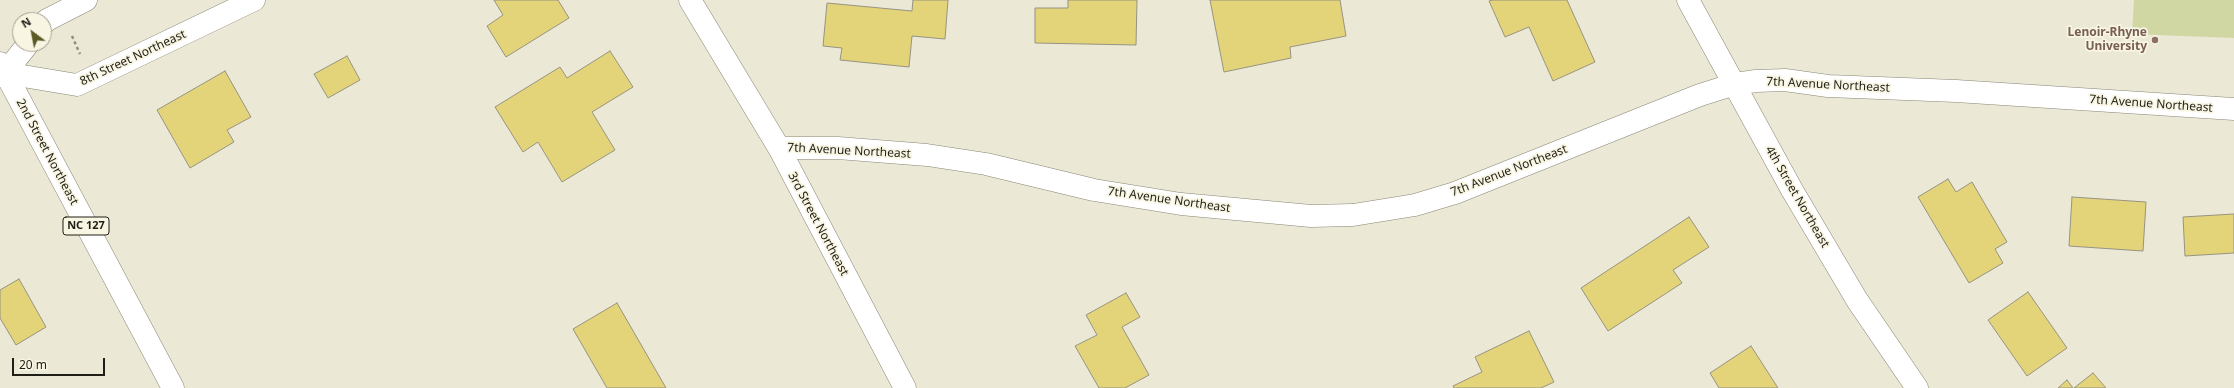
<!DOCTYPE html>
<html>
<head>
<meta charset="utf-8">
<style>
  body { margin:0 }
  #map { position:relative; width:2234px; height:388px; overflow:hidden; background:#ebe8d5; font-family:"Noto Sans",sans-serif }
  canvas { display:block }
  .north { position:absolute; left:12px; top:12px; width:40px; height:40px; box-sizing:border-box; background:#f8f5e2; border:1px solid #a19f91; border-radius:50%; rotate:328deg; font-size:11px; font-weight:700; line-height:16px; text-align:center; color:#1f1e17 }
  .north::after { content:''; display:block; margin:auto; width:14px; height:18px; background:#5c5a26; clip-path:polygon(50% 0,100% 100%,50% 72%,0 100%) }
  .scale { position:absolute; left:12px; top:358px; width:93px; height:18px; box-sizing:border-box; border:2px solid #1f1e17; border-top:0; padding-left:5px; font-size:12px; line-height:14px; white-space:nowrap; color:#1f1e17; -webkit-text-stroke:3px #f8f5e2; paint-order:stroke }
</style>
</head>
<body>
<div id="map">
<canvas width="2234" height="388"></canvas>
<div class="north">N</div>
<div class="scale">20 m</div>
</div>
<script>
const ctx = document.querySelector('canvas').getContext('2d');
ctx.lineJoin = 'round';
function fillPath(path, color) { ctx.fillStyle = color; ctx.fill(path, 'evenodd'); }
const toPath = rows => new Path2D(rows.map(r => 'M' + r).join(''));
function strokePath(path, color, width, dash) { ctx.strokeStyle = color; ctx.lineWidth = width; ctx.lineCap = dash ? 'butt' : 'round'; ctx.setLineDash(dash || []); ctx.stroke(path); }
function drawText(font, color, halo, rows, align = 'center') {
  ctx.font = font + ' "Noto Sans",sans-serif'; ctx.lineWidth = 3.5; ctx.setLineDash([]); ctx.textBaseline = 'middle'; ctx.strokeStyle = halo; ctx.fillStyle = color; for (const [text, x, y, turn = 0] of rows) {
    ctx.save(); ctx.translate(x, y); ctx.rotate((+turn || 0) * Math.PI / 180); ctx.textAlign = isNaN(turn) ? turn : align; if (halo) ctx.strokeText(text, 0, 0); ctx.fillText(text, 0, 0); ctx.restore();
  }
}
fillPath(toPath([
  [2134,0,2234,0,2234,38,2132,34]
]), '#d0d7a2');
const building = toPath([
  [494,0,558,0,569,18,506,57,487,26,503,15,494,0],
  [913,0,948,0,945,39,912,36,909,67,840,60,842,48,823,46,827,3,912,11,913,0],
  [1068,0,1137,0,1136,45,1035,43,1035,8,1068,8,1068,0],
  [1210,0,1340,0,1346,36,1290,47,1291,58,1224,72,1210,0],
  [1492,0,1567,0,1595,62,1553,81,1529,27,1505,37,1489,1,1492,0],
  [610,51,633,87,592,112,615,150,562,182,538,142,523,152,495,107,560,67,567,78,610,51],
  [347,56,360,80,328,98,314,74,347,56],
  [225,71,251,117,227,130,234,142,190,168,157,110,225,71],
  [1948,179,1956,192,1972,182,2007,242,1995,249,2003,263,1969,283,1918,197,1948,179],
  [2072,197,2146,202,2143,251,2069,246,2072,197],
  [2234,214,2234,253,2185,256,2183,217,2234,214],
  [1689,217,1709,247,1673,270,1682,283,1608,331,1581,288,1689,217],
  [19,279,46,327,16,345,0,318,0,290,19,279],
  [2028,292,2067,348,2027,376,1988,320,2028,292],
  [1126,293,1140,317,1122,327,1149,375,1125,388,1099,388,1075,346,1097,335,1086,315,1126,293],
  [617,303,666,388,607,388,573,329,617,303],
  [1529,331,1554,382,1541,388,1454,388,1453,386,1482,372,1475,357,1529,331],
  [1751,346,1778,388,1719,388,1710,373,1751,346],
  [2093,373,2106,388,2074,388,2093,373],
  [2067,380,2073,388,2058,388,2067,380]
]);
fillPath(building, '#e3d47a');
strokePath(building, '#969382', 1);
const street = toPath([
  [690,0,779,148,905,388],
  [1688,0,1792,190,1857,300,1917,388],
  [44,23,47,20,86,0],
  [28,44,5,73,77,85,254,0],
  [779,148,838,148,927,155,986,164,1094,190,1181,204,1311,216,1353,215,1415,205,1455,193,1700,95,1735,84,1756,81,1785,80,1828,86,1956,91,2234,109]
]);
const primary = toPath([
  [0,63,173,388]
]);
strokePath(street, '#898675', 23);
strokePath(primary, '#898675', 23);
strokePath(toPath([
  [72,36,80,54]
]), '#908e81', 2.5, [3, 3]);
strokePath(street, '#fff', 22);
strokePath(primary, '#fff', 22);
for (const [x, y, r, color] of [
  [2155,40,4,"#8d6e63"]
]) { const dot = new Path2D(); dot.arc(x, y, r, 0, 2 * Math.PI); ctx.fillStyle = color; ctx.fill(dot); strokePath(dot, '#f8f5e2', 1.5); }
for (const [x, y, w] of [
  [86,226,46]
]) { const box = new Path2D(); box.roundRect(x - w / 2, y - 9, w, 18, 3); ctx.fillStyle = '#f8f5e2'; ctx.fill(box); strokePath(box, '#1f1e17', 1); }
drawText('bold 11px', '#1f1e17', null, [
  ["NC 127",86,226]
]);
drawText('bold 12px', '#785e54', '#f8f5e2', [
  ["Lenoir-Rhyne",2147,33],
  ["University",2147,47]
], 'right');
drawText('12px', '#1f1e17', '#f8f5e2', [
  ["8th Street Northeast",133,58,-25],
  ["7th Avenue Northeast",1828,85,3],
  ["7th Avenue Northeast",2151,104,4],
  ["7th Avenue Northeast",849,151,3],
  ["2nd Street Northeast",47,152,62],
  ["7th Avenue Northeast",1509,171,-21],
  ["4th Street Northeast",1797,197,60],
  ["7th Avenue Northeast",1169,200,8],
  ["3rd Street Northeast",818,224,62]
]);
</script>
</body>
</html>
